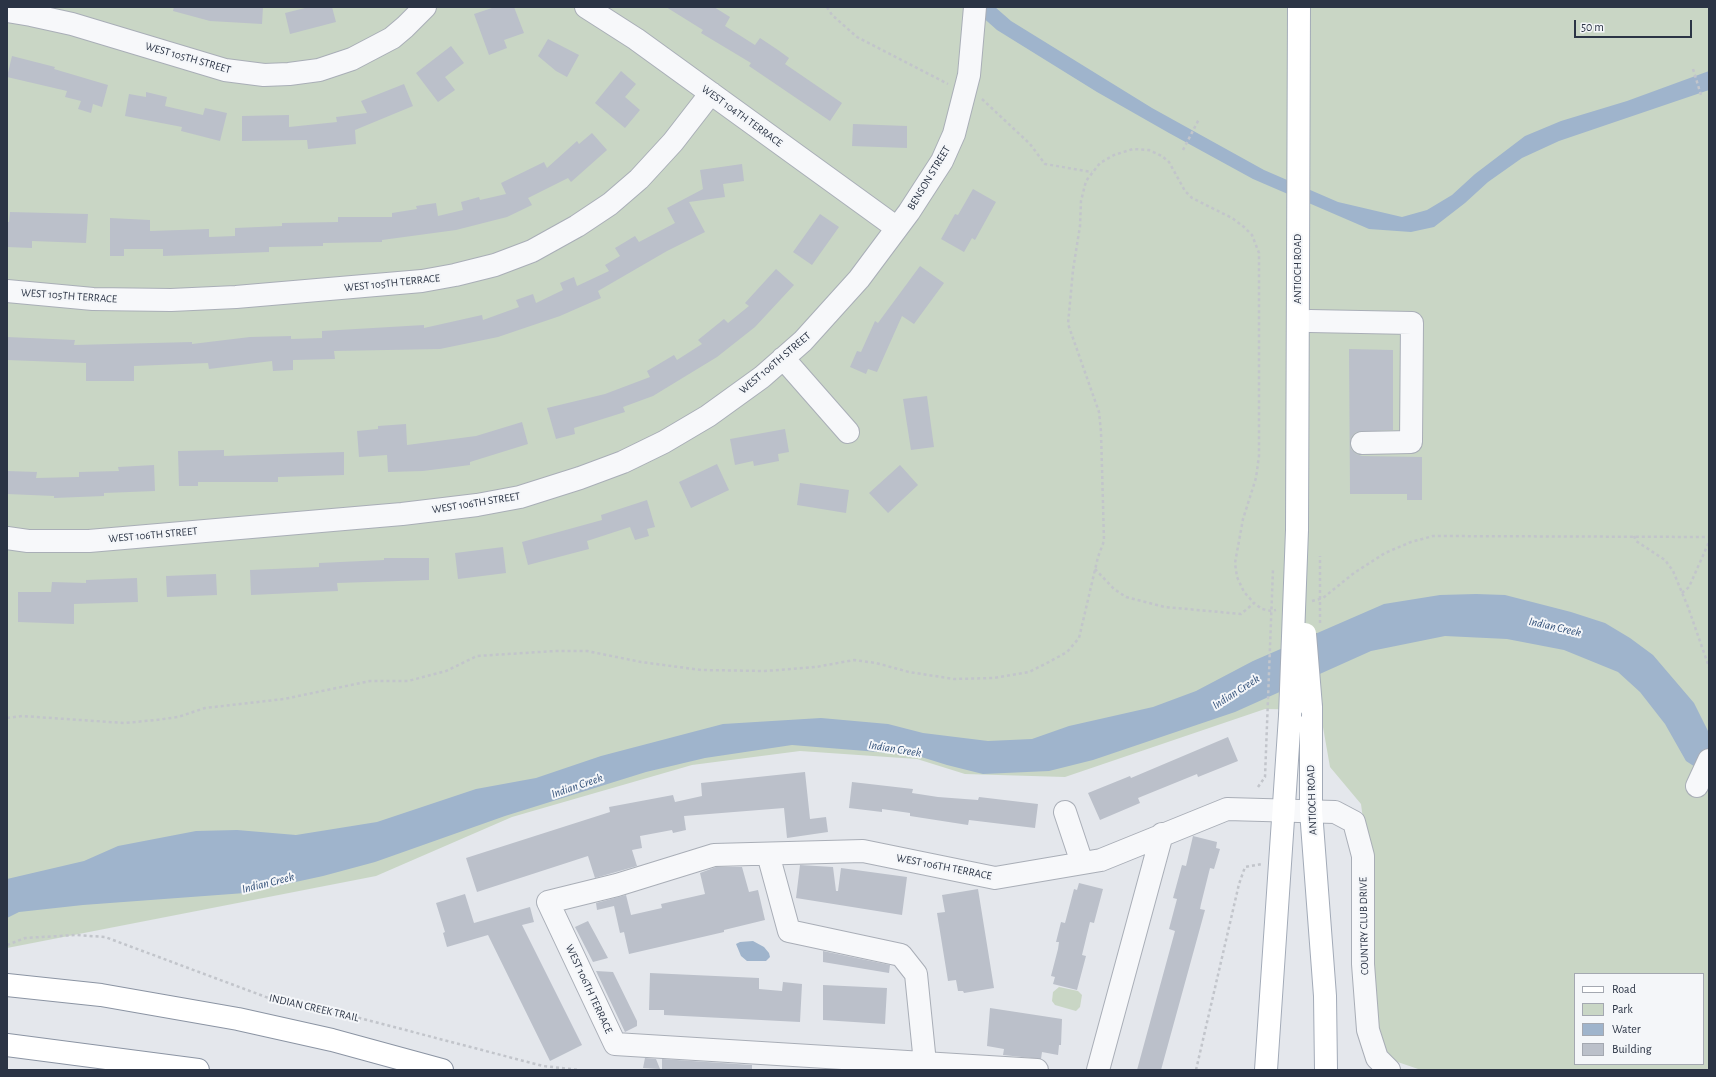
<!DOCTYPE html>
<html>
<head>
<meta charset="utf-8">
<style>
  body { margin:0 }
  #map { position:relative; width:1716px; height:1077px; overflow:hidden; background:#e4e7ec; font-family:"Alegreya Sans",sans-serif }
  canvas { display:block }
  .frame { position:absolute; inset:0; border:8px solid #2b3445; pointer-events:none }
  .legend { position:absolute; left:1574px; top:973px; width:130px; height:92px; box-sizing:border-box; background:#f4f6f9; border:1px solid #a4a8b1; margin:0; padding:5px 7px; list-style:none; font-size:12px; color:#2b3445 }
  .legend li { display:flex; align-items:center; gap:8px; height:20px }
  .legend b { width:20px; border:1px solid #a4a8b1 }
  .scale { position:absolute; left:1574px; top:20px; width:118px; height:18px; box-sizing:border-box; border:2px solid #2b3445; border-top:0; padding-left:5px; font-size:12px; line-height:14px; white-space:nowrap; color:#2b3445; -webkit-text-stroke:3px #f4f6f9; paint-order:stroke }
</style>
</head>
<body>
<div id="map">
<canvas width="1716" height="1077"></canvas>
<div class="frame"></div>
<ul class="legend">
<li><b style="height:5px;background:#fff"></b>Road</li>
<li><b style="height:11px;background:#c9d6c5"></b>Park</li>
<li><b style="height:11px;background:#9fb4cc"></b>Water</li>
<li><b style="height:11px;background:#bbc0ca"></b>Building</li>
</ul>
<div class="scale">50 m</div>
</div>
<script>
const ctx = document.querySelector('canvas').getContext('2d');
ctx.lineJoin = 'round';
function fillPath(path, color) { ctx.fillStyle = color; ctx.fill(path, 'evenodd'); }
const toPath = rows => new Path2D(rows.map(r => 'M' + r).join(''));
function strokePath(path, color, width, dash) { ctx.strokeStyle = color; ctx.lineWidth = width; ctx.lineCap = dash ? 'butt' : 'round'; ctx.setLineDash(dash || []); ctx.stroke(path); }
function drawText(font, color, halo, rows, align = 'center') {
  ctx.font = font + ' "Alegreya Sans",sans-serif'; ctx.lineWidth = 4; ctx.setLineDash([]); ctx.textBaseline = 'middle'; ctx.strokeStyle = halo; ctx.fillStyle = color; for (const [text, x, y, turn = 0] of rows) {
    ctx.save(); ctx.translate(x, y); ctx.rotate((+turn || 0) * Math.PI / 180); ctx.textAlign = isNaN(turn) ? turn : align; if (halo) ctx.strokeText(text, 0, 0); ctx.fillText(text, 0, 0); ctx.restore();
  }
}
fillPath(toPath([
  [7,7,1709,7,1709,1070,1421,1070,1389,1059,1374,1025,1373,894,1361,804,1330,767,1320,710,1265,709,1065,777,965,774,917,759,800,751,692,765,512,817,376,876,7,948],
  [1575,974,1703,974,1703,1064,1575,1064],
  [1059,987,1078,991,1082,995,1080,1007,1076,1011,1055,1005,1052,1001,1053,992]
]), '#c9d6c5');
fillPath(toPath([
  [971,7,995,7,1011,21,1152,108,1264,170,1338,202,1402,217,1427,210,1452,195,1475,174,1525,136,1561,121,1627,101,1709,71,1709,90,1559,141,1522,158,1488,182,1465,203,1434,227,1411,232,1369,229,1253,179,1169,133,1097,92,997,30],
  [1476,594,1505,595,1571,612,1605,623,1630,638,1653,655,1694,703,1709,733,1709,776,1686,761,1665,724,1640,692,1618,672,1564,650,1507,639,1445,636,1371,651,1235,712,1093,760,1049,771,983,774,947,765,915,755,792,745,705,758,646,772,505,816,375,862,323,876,245,893,83,905,19,912,7,918,7,879,84,861,118,846,196,831,237,830,296,835,377,822,476,789,536,778,601,756,723,724,821,718,888,724,923,733,988,741,1032,739,1069,726,1153,707,1196,691,1253,661,1384,604,1440,595],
  [753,941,764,947,769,953,770,957,766,961,747,961,741,956,736,944,740,942]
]), '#9fb4cc');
fillPath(toPath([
  [174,7,263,7,262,24,210,21,173,11],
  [309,7,332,7,336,22,290,34,285,13],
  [495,7,514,7,524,33,504,40,507,48,489,55,474,14],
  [666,7,714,7,730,17,725,26,755,45,760,38,778,50,789,58,785,64,842,103,830,121,749,66,751,63,701,33,703,30],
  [548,39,579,55,567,77,556,71,538,56],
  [451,46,464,63,445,77,455,90,438,102,416,73],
  [12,56,55,67,54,69,108,85,102,107,93,104,91,113,78,109,81,101,65,97,67,91,7,77],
  [621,71,636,84,625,97,640,110,625,128,595,103],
  [404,84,413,106,355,130,356,144,308,149,307,140,242,141,242,116,289,115,289,127,337,122,336,117,367,113,361,101],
  [146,92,167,97,165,106,203,115,205,108,227,113,220,141,181,131,182,127,125,116,129,94,146,97],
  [853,124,907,126,907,148,852,146],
  [592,133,607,150,571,182,568,178,528,198,532,205,507,217,456,230,382,240,382,242,323,243,323,246,269,247,269,252,163,256,163,249,124,249,124,256,110,256,110,218,150,220,150,231,209,229,209,237,235,236,235,228,282,226,282,223,338,222,338,217,392,217,392,213,417,209,416,206,436,203,438,216,463,210,461,202,479,197,480,200,506,194,501,183,544,162,547,168,577,141,579,144],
  [742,164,744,181,723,184,725,197,689,202,705,232,667,251,598,291,601,298,560,316,498,337,440,349,334,351,335,359,293,360,293,370,273,371,272,361,209,369,208,363,134,366,134,381,86,381,86,363,7,360,7,337,75,340,74,345,192,342,192,344,250,337,291,336,291,339,322,338,322,331,424,325,424,328,482,315,483,320,519,307,516,300,533,294,536,303,563,290,560,283,574,277,577,286,609,271,605,265,620,256,615,248,635,236,639,242,675,223,667,208,703,189,700,170],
  [973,189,996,202,975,240,972,238,964,252,941,239,955,214,958,215],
  [10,212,88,214,86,243,32,241,32,248,7,247,7,222,9,222],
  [820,214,839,227,812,265,793,252],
  [920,266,944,283,914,324,902,316,877,372,868,369,866,374,850,367,857,351,861,352,875,321,878,323],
  [776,269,794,285,755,327,717,357,653,396,623,407,625,412,574,428,575,434,556,439,547,408,605,394,650,377,647,371,674,355,677,360,702,344,698,340,724,319,728,323,749,306,745,303],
  [1349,349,1393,350,1393,430,1356,432,1351,437,1350,444,1351,449,1356,454,1362,456,1422,457,1422,500,1407,500,1407,494,1350,494],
  [927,396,934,447,911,450,903,399],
  [522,422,528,444,470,462,470,465,423,471,388,472,387,455,359,457,357,431,378,429,378,426,406,424,407,445,476,436],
  [785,429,789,452,778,454,779,461,754,466,753,461,735,465,730,439],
  [224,450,224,456,344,452,344,475,278,477,278,482,198,482,198,486,179,486,178,451],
  [717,464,729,490,691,508,679,482],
  [154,465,155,491,104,493,104,496,54,498,54,496,7,494,7,471,37,472,36,478,79,477,79,472,119,471,118,467],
  [900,465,918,485,888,513,869,493],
  [800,483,849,490,846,513,797,505],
  [647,500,655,527,647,529,649,536,635,540,630,527,587,541,589,549,528,565,522,542,602,520,601,515],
  [503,547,506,573,458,579,455,553],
  [384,558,429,558,429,580,337,583,338,591,251,595,250,570,319,567,319,563,384,560],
  [216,574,217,595,167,597,166,576],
  [137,578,138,602,74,604,74,624,18,622,18,592,51,592,52,582,86,583,86,580],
  [1228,737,1238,761,1198,777,1197,774,1138,798,1140,803,1100,820,1088,793,1130,776,1131,778],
  [805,772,810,819,826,817,828,832,787,838,784,808,684,816,686,830,673,833,672,830,640,836,642,848,632,850,637,866,595,878,588,856,477,892,466,858,610,812,609,807,673,795,675,802,702,796,701,783],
  [852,782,913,789,912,793,938,797,978,800,979,797,1038,804,1035,828,969,820,968,825,910,816,910,813,882,809,882,812,849,808],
  [1193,836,1217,842,1216,848,1220,849,1214,869,1210,868,1201,904,1200,909,1205,910,1161,1070,1137,1070,1175,931,1169,929,1177,899,1173,898,1182,865,1186,866],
  [800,865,833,867,836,891,838,891,841,868,907,877,902,915,796,898],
  [716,867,742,867,749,892,758,890,765,920,724,930,724,932,629,954,624,932,620,933,614,906,597,910,596,903,626,895,631,915,662,908,661,904,705,894,700,873],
  [1079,883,1103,889,1094,923,1090,922,1082,955,1086,956,1077,990,1053,984,1055,977,1051,976,1058,949,1059,942,1056,942,1061,922,1065,923,1074,889,1077,890],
  [978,889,994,988,964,993,963,991,958,991,956,980,948,981,937,913,945,912,942,895],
  [465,894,474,923,530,907,534,922,522,925,582,1045,550,1061,488,935,447,947,443,933,445,932,436,903],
  [588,921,594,932,608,958,593,962,575,927],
  [823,951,890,965,889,973,823,962],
  [596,971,613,972,637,1021,637,1026,625,1032],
  [650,973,759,978,759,989,782,991,783,982,802,984,800,1022,664,1015,664,1010,649,1010],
  [823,985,887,988,885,1024,823,1020],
  [990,1008,1062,1019,1061,1045,1059,1045,1058,1055,1042,1052,1041,1059,1003,1055,1004,1049,987,1046],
  [645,1058,656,1059,660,1069,643,1068],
  [662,1059,752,1065,752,1070,662,1069]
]), '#bbc0ca');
const minor = toPath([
  [586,7,636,39,897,228],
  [7,11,31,15,72,24,225,70,264,75,289,74,319,70,352,59,392,38,405,27,425,7],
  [7,291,93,299,171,300,236,297,422,281,455,275,495,265,532,251,577,226,610,204,639,179,673,142,711,93],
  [1310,321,1412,323,1411,442,1362,443],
  [783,358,848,432],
  [7,538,28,541,89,541,402,514,477,505,520,497,580,478,623,462,664,442,708,416,762,377,803,341,859,279,909,212,942,161,954,134,969,75,975,7],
  [1697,786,1709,760],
  [1065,812,1082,863],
  [768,854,789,931,901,955,916,974,925,1063],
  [1037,1070,615,1044,548,902,617,885,714,855,863,851,995,878,1101,860,1227,809,1335,812,1354,822,1363,856,1363,964,1368,1030,1377,1058,1389,1070],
  [1098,1070,1162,834]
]);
const major = toPath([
  [1297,530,1299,7],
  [1311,707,1311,811,1325,996,1326,1070],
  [1266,1070,1290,716]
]);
const highway = toPath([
  [7,985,101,995,238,1019,332,1040,442,1070],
  [7,1045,198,1070]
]);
strokePath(minor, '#a9aeb7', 24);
strokePath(major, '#a3abb8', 24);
strokePath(highway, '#8b94a3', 24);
strokePath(toPath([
  [827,7,832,15,857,37,948,84],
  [1033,7,1033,8],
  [1693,69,1701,95],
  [982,99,1030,144,1045,164,1092,172],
  [1183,150,1199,119],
  [1634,536,1636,541,1665,560,1673,571,1688,607,1709,667],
  [1095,569,1114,589,1126,597,1165,607,1241,614,1254,603,1262,609,1271,611,1276,610],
  [1682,593,1689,587,1709,542],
  [1312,601,1323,598,1354,573,1385,553,1411,542,1433,536,1709,537],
  [7,718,22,716,124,723,156,720,178,717,205,708,284,699,370,681,408,681,446,671,477,656,555,651,587,651,641,662,701,670,765,671,816,667,854,660,876,663,909,672,954,679,993,678,1029,672,1049,662,1067,652,1079,638,1098,557,1104,541,1101,432,1099,412,1068,324,1073,270,1080,226,1081,201,1086,181,1100,163,1114,155,1133,149,1149,150,1162,156,1169,162,1185,191,1192,198,1232,218,1244,227,1252,235,1259,253,1259,456,1256,478,1243,519,1235,563,1237,577,1244,592,1254,603],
  [1258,787,1265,777,1273,569],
  [7,945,25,938,76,935,105,937,274,1000,352,1016,543,1066,579,1070],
  [1196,1070,1239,884,1245,867,1262,864]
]), '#c2c5cb', 2.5, [3, 3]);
strokePath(minor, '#f7f8fa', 22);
strokePath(major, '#fff', 22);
strokePath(highway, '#fff', 22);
const majorBridge = toPath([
  [1305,634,1311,707],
  [1290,716,1297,530]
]);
strokePath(majorBridge, '#a3abb8', 24, []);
strokePath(toPath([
  [1320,623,1320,556]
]), '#c2c5cb', 2.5, [3, 3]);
strokePath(majorBridge, '#fff', 22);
drawText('11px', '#2b3445', '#f4f6f9', [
  ["WEST 105TH STREET",188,58,16],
  ["WEST 104TH TERRACE",742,116,36],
  ["BENSON STREET",929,178,-59],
  ["ANTIOCH ROAD",1298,269,-90],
  ["WEST 105TH TERRACE",392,283,-6],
  ["WEST 105TH TERRACE",69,296,4],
  ["WEST 106TH STREET",775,363,-40],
  ["WEST 106TH STREET",476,503,-9],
  ["WEST 106TH STREET",153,535,-5],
  ["ANTIOCH ROAD",1312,800,-92],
  ["WEST 106TH TERRACE",944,867,11],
  ["COUNTRY CLUB DRIVE",1364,926,-91],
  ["WEST 106TH TERRACE",589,989,65],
  ["INDIAN CREEK TRAIL",314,1008,13]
]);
drawText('italic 12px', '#34527a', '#f4f6f9', [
  ["Indian Creek",1555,627,13],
  ["Indian Creek",1236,692,-33],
  ["Indian Creek",895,749,9],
  ["Indian Creek",577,786,-19],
  ["Indian Creek",268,883,-14]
]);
</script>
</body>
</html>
